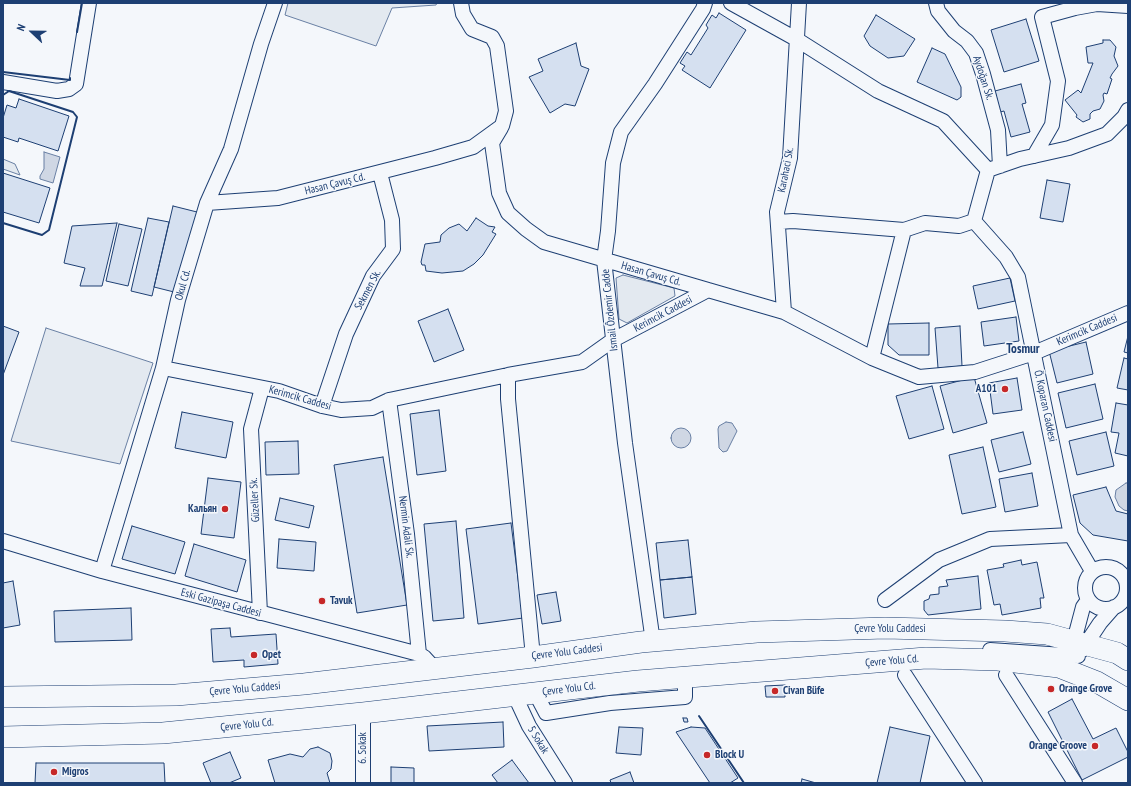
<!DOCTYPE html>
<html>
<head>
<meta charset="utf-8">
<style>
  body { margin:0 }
  #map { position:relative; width:1131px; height:786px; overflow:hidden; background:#f4f7fb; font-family:"PT Sans Narrow",sans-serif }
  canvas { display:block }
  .frame { position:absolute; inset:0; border:4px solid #1d3f73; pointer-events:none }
  .north { position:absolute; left:12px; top:12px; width:40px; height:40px; -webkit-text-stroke:3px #f4f7fb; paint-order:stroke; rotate:292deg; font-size:11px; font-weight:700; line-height:16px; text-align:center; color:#1d3f73 }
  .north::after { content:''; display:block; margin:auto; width:14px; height:18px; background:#1d3f73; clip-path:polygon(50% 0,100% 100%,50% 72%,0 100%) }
</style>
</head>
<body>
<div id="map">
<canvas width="1131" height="786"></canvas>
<div class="frame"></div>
<div class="north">N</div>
</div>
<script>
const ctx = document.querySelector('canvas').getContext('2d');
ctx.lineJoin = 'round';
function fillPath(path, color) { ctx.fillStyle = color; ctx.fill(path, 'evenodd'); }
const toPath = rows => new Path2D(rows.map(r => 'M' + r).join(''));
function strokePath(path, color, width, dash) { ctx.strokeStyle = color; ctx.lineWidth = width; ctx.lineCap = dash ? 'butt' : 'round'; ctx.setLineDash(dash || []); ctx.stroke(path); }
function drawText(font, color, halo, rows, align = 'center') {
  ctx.font = font + ' "PT Sans Narrow",sans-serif'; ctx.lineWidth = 3; ctx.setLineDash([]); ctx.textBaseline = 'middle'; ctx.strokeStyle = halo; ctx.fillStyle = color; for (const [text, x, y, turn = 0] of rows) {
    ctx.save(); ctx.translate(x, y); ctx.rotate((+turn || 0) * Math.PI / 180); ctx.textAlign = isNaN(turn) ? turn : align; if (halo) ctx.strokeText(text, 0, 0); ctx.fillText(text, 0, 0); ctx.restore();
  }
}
const green = toPath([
  [288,3,437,3,436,5,392,8,376,46,285,15,288,3],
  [3,159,15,164,20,175,3,169,3,159],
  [623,275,674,288,675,296,627,323,619,319,616,278,623,275],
  [46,328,153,363,120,464,11,441,46,328]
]);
fillPath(green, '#e3e9f0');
strokePath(green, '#687fa3', 1);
const water = toPath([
  [44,152,60,157,53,183,40,179,40,176,44,169,44,152],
  [726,422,732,423,737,431,727,451,723,452,719,448,718,429,719,426,726,422],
  '671 438a10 10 0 1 1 20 0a10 10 0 1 1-20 0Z',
  [1126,483,1128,483,1128,511,1124,510,1119,506,1115,497,1116,490,1126,483]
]);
fillPath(water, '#cfd7e4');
strokePath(water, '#687fa3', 1);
const building = toPath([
  [719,13,746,30,710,88,682,70,685,66,680,63,687,52,691,55,708,28,706,25,712,15,716,18,719,13],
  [876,15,915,39,904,56,888,58,870,46,864,36,876,15],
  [1026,19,1039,61,1004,72,991,30,1026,19],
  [1103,40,1110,40,1116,47,1114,56,1118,66,1112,74,1110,78,1112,79,1107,94,1104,93,1103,95,1104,101,1100,109,1093,111,1090,114,1090,119,1083,122,1076,117,1077,115,1065,100,1078,90,1081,93,1093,63,1088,63,1086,47,1103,43,1103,40],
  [576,43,581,66,589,69,575,106,565,104,550,113,529,77,543,71,538,59,576,43],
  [932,48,945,54,961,87,961,97,957,100,917,82,932,48],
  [1021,84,1026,103,1022,104,1030,132,1011,137,1004,111,1000,112,995,91,1021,84],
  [19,99,69,116,58,151,19,138,18,142,3,137,3,118,7,105,16,108,19,99],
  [3,173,50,188,39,223,3,212,3,173],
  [1047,180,1070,184,1063,222,1040,218,1047,180],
  [173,206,197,212,178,293,154,287,173,206],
  [148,218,169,222,152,296,131,291,148,218],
  [476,218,488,226,495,227,492,232,496,234,483,255,474,264,463,271,442,273,426,271,425,265,422,265,421,262,425,244,440,242,441,235,449,228,459,224,467,231,476,218],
  [117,223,102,286,80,286,85,268,64,263,72,226,117,223],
  [119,224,142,229,128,286,106,281,119,224],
  [1010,278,1015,301,978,309,973,286,1010,278],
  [448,309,464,350,434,362,418,321,448,309],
  [1016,317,1019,341,984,346,981,322,1016,317],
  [929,323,929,355,899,355,888,345,888,324,929,323],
  [3,326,19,332,3,375,3,326],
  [960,326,962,366,938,368,935,328,960,326],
  [1128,336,1128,353,1124,352,1128,336],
  [1086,342,1093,374,1057,383,1049,351,1086,342],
  [1124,358,1128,359,1128,390,1117,388,1124,358],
  [974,377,987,423,953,433,940,386,974,377],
  [1017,378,1022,410,993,414,989,383,1017,378],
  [1095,384,1103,419,1066,428,1058,393,1095,384],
  [932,386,944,429,909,439,896,396,932,386],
  [1116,403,1128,405,1128,456,1115,453,1119,433,1111,432,1116,403],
  [439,410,446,471,417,475,410,414,439,410],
  [182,412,233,422,226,458,175,448,182,412],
  [1023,432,1031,464,999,472,991,440,1023,432],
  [1106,432,1114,466,1077,475,1069,441,1106,432],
  [298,441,299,474,266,475,265,442,298,441],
  [983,447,996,507,962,514,949,455,983,447],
  [383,457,407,605,357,613,334,465,383,457],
  [1032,473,1038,506,1005,512,999,479,1032,473],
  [208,478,241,482,234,538,201,534,208,478],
  [1106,487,1116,511,1128,514,1128,541,1093,535,1080,523,1073,495,1106,487],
  [280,498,314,506,309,528,275,520,280,498],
  [456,521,464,618,433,621,424,524,456,521],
  [511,523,523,618,478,624,466,529,511,523],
  [132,526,185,542,175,574,122,559,132,526],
  [279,539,316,542,314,571,277,568,279,539],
  [688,540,692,577,660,580,656,543,688,540],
  [194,544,246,560,237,592,185,576,194,544],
  [1021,560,1022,565,1037,562,1044,598,1040,598,1041,608,1002,615,1000,604,994,605,987,570,1004,567,1003,564,1021,560],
  [978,576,981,609,928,615,924,610,924,601,929,599,930,595,939,594,939,587,948,586,946,580,978,576],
  [692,577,696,614,664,618,660,580,692,577],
  [13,581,20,625,3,628,3,583,13,581],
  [556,592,561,621,542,624,537,595,556,592],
  [131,608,132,640,55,642,54,611,131,608],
  [230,628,231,637,276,634,278,664,244,667,244,660,213,662,211,629,230,628],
  [785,685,785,697,766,697,765,686,785,685],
  [1072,699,1093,739,1116,728,1128,752,1128,757,1082,780,1048,712,1072,699],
  [683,718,687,718,688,722,684,722,683,718],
  [503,722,504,747,429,751,427,726,503,722],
  [619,727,643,728,641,755,616,753,619,727],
  [691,727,705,728,738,778,730,783,710,783,676,732,691,727],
  [890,727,930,736,920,783,877,783,890,727],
  [318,747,330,753,332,761,331,769,327,773,330,783,275,783,268,760,290,754,303,757,310,749,318,747],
  [230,752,241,778,229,783,211,783,203,763,230,752],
  [512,760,529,783,498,783,492,775,512,760],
  [36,763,164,763,165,783,35,783,36,763],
  [391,767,414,768,414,783,391,783,391,767],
  [630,772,634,783,611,783,610,780,630,772],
  [802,779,816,783,801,783,802,779]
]);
fillPath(building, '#d5e0f0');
strokePath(building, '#1d3f73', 1);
const minor = toPath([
  [731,3,796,39,878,91,943,121,988,170],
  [936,3,938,11,954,31,967,41,976,53,983,74,998,130,1000,166],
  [3,82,57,91,69,89,76,84,89,3],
  [501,128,492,143,499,193,508,213,526,229,544,242,708,290],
  [1034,156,1052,125,1058,81,1042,17,1075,8,1097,4,1128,6],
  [207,203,278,198,435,158,473,147,502,126,506,111,497,46,492,37,472,29,463,14,461,3],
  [778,222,793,221,904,230,925,223,959,226,974,221],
  [784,312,777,212,790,158,799,3],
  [872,358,904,230],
  [163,368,279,391,322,406,341,410,372,408,389,400,508,375,582,362,613,340,708,290,784,312,872,358,919,377,975,372,1034,353,1128,313],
  [508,375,508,399,533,657],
  [389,400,407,534,419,654],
  [322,406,346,334,373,276,393,249,392,220,380,173],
  [3,541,102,571,419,654,424,657,435,669],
  '1085 588a21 21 0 1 1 42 0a21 21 0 1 1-42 0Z',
  [102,571,163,368,178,300,207,203,231,149,261,44,275,3],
  [1092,571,1071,535,1018,277,1006,257,974,221,988,170,1020,159,1069,148,1107,134,1124,117,1128,110],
  [885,600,939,560,990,539,1071,535],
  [260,613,251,429,262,388],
  [653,642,625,443,604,260,608,231,613,163,621,132,655,84,703,9,705,3],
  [1076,648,1074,641,1083,607,1088,600],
  [990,650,1078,656],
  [1082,650,1100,623,1114,607],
  [905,675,975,783],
  [1006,675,1075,783],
  [536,694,546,713,610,703,685,697,685,676],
  [515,696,529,726,565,783],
  [363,783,363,713]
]);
const highway = toPath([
  [3,697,176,695,304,684,533,657,641,642,757,632,885,628,1005,631,1047,634,1117,653,1128,660],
  [3,737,163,733,363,713,638,681,926,658,998,660,1059,667,1097,682,1128,700]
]);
strokePath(minor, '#1d3f73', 16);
strokePath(highway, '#1d3f73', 22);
strokePath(minor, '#f4f7fb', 14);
strokePath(highway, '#f4f7fb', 21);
strokePath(toPath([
  [77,32,82,3],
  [3,72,70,80,70,78],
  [3,95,9,91,73,112,77,117,49,230,42,235,3,223],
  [699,716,744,783]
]), '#1d3f73', 2);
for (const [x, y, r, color] of [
  [1005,389,4,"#c62828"],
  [225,509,4,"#c62828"],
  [322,601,4,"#c62828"],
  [254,655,4,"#c62828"],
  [1051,689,4,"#c62828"],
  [775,691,4,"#c62828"],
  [1095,746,4,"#c62828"],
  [707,755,4,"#c62828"],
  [54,772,4,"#c62828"]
]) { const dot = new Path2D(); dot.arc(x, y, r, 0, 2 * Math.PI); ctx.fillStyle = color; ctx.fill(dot); strokePath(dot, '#f4f7fb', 1.5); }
drawText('11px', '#1d3f73', '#f4f7fb', [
  ["Aydoğan Sk.",983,78,72],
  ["Karahaci Sk.",786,170,-79],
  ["Hasan Çavuş Cd.",335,184,-14],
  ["Hasan Çavuş Cd.",651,274,16],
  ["Okul Cd.",183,285,-74],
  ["Sekmen Sk.",368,290,-62],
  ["Ismail Ôzdemir Cadde",610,310,-96],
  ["Kerimcik Caddesi",663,314,-28],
  ["Kerimcik Caddesi",1087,330,-23],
  ["Kerimcik Caddesi",300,398,16],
  ["Ö. Koparan Caddesi",1045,406,78],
  ["Güzeller Sk.",255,500,-93],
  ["Nermin Adali Sk.",406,527,83],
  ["Eski Gazipaşa Caddesi",221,603,15],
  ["Çevre Yolu Caddesi",890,629],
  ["Çevre Yolu Caddesi",567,652,-7],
  ["Çevre Yolu Cd.",892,661,-5],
  ["Çevre Yolu Caddesi",245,689,-5],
  ["Çevre Yolu Cd.",569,689,-7],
  ["Çevre Yolu Cd.",247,725,-6],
  ["5 Sokak",538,740,58],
  ["6. Sokak",363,748,-90]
]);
drawText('bold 11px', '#1d3f73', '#f4f7fb', [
  ["A101",997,389,"right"],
  ["Кальян",217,509,"right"],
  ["Tavuk",330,601],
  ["Opet",262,655],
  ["Orange Grove",1059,689],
  ["Civan Büfe",783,691],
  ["Orange Groove",1087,746,"right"],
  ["Block U",715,755],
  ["Migros",62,772]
], 'left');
drawText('bold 13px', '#1d3f73', '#f4f7fb', [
  ["Tosmur",1023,349]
]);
</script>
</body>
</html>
